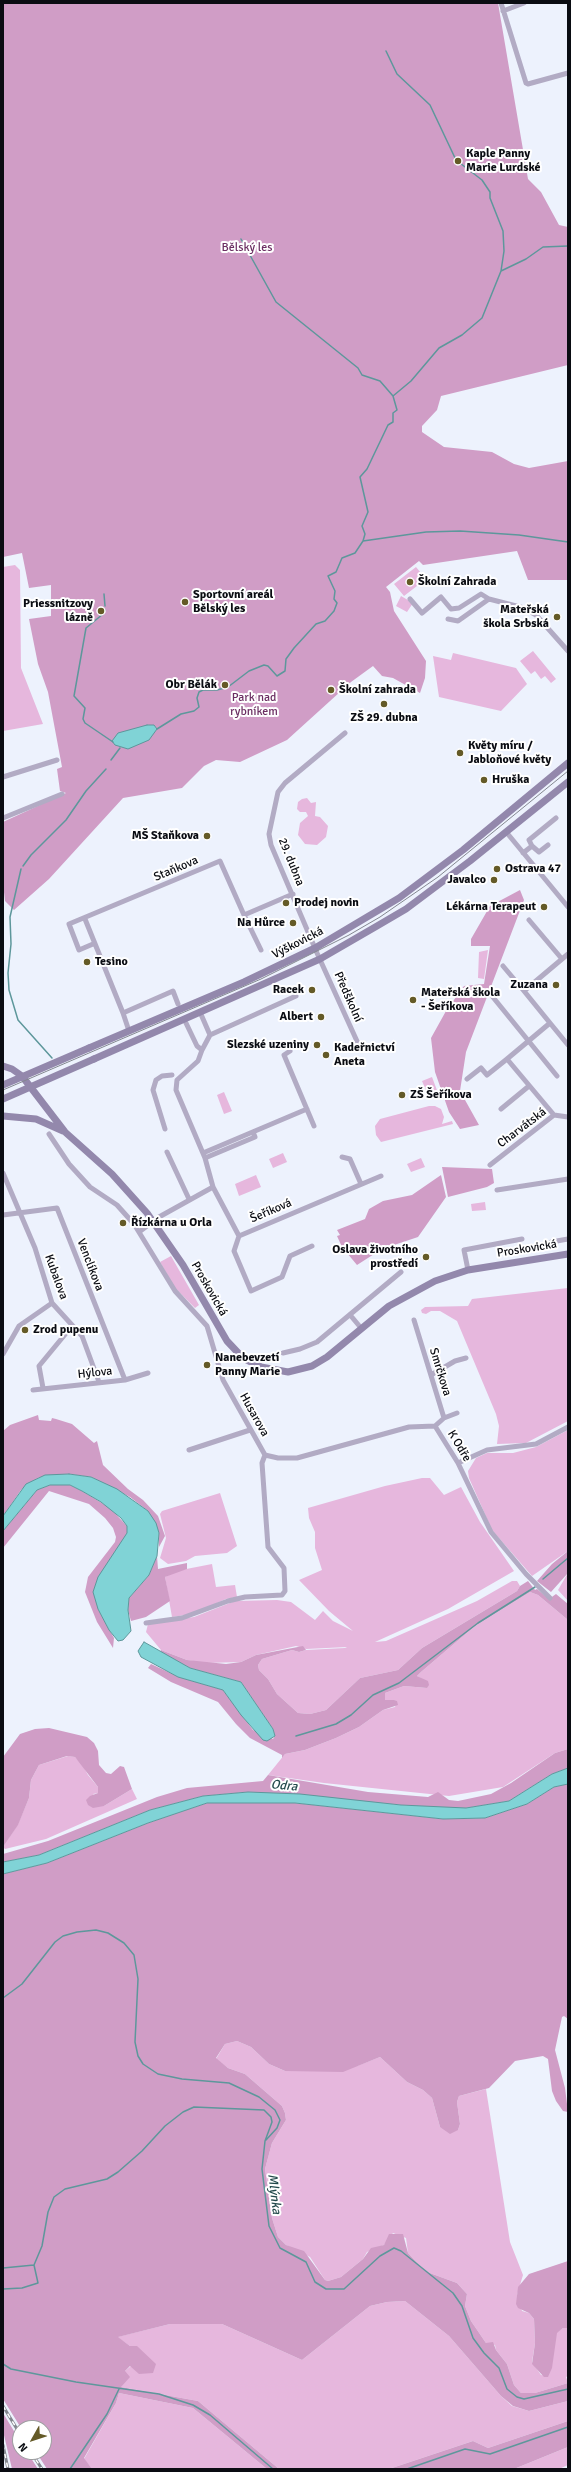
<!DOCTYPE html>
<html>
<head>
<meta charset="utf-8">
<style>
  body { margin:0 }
  #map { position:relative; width:571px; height:2472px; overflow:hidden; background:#edf2fd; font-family:Signika,sans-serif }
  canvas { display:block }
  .frame { position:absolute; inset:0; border:4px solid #0a0c12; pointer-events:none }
  .north { position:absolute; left:12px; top:2420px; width:40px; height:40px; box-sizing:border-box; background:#fff; border:1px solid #9d9ea0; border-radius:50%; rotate:231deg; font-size:11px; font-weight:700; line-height:16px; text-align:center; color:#0a0c12 }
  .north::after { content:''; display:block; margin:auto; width:14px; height:18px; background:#645a27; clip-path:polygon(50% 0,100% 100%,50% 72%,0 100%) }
</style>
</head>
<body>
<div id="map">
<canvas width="571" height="2472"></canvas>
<div class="frame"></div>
<div class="north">N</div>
</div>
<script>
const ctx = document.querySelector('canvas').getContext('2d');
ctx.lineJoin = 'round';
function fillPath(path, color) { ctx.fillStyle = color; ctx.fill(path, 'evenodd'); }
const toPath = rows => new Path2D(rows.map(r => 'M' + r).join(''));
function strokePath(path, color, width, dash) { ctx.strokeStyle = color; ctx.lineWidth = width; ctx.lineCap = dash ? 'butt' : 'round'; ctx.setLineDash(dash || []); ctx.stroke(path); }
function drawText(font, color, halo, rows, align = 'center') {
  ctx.font = font + ' Signika,sans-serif'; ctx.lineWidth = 4; ctx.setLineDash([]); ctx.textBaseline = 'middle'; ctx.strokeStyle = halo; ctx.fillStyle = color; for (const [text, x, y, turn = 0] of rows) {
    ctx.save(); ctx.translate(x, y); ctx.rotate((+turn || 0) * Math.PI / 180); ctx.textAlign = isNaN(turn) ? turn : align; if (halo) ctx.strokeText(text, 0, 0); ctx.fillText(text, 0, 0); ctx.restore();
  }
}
fillPath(toPath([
  [15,565,20,570,21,668,43,724,3,731,3,567],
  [416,567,426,579,404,596,394,584],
  [401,596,413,603,407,612,396,606],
  [533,651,556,679,551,683,545,676,541,679,535,671,531,674,520,661],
  [453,653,516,668,527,684,501,711,439,697,433,656,451,660],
  [307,798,311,803,316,802,315,816,320,817,328,826,326,837,317,845,305,844,298,835,300,823,308,816,306,812,300,812,297,809,298,802,302,799],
  [488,950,484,979,478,978,479,952],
  [432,1077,438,1093,429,1097,422,1081],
  [224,1092,232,1111,224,1114,217,1095],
  [429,1106,435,1106,441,1109,444,1117,442,1124,452,1121,453,1124,381,1142,376,1135,375,1126,380,1119],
  [283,1153,287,1162,273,1168,269,1159],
  [421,1158,425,1167,411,1172,407,1164],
  [256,1175,261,1187,239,1196,235,1184],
  [485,1202,486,1210,472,1211,471,1204],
  [171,1256,199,1305,195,1308,175,1288,160,1262],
  [568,1288,568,1421,526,1443,497,1444,499,1426,496,1414,457,1321,440,1311,431,1311,426,1314,422,1313,421,1310,425,1307,468,1306,472,1299],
  [568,1430,568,1551,532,1576,492,1530,469,1478,468,1471,476,1458,487,1453,513,1453,536,1447],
  [422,1478,430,1478,444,1495,461,1487,480,1522,514,1571,448,1609,375,1642,386,1641,477,1601,512,1581,517,1581,520,1586,517,1591,422,1648,398,1670,360,1678,326,1710,310,1714,298,1713,277,1694,268,1679,259,1670,258,1665,262,1659,292,1650,299,1652,306,1650,345,1648,347,1647,306,1649,296,1646,256,1655,241,1662,205,1663,187,1660,161,1650,146,1632,148,1624,194,1617,235,1601,277,1600,291,1602,315,1620,323,1611,333,1621,353,1631,329,1611,299,1580,322,1570,315,1548,315,1532,309,1518,308,1508,385,1486],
  [220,1493,237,1546,227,1553,195,1556,186,1561,168,1564,160,1558,166,1538,160,1514,162,1511],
  [212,1564,216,1587,235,1585,237,1597,226,1599,192,1614,172,1617,165,1577,176,1571],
  [568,1573,568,1601,558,1590],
  [530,1592,538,1595,568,1620,568,1749,555,1753,503,1787,449,1796,324,1783,268,1775,285,1754,305,1750,336,1738,359,1727,383,1710,395,1707,397,1701,385,1700,385,1693,404,1686,427,1688,428,1682,417,1676,421,1672,475,1626],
  [68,1756,75,1757,82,1764,88,1775,98,1787,98,1793,93,1794,104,1806,132,1789,137,1799,46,1839,5,1849,3,1847,18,1824,29,1798,31,1780,39,1765],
  [237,2041,251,2047,269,2064,285,2071,357,2066,380,2057,407,2082,423,2090,432,2098,440,2127,458,2130,460,2124,457,2102,459,2096,486,2089,510,2242,523,2275,517,2295,522,2311,529,2313,534,2319,535,2343,532,2362,541,2375,548,2376,556,2333,563,2328,568,2328,568,2376,566,2377,568,2383,535,2393,521,2393,514,2385,507,2364,496,2350,495,2345,486,2343,471,2321,465,2306,467,2294,457,2283,427,2272,420,2266,408,2253,406,2238,393,2233,384,2245,367,2252,363,2259,341,2277,328,2281,325,2280,310,2257,286,2245,278,2237,272,2218,265,2169,272,2143,286,2120,285,2113,282,2106,245,2074,228,2068,216,2059,225,2044],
  [405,2301,449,2336,501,2396,512,2406,529,2411,568,2401,568,2421,488,2448,473,2441,389,2469,279,2469,198,2401,121,2387,125,2371,131,2366,130,2346,117,2337,170,2324,222,2324,302,2360,370,2306,387,2302],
  [119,2393,193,2408,267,2469,92,2469,84,2459,116,2403],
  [568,2447,568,2465,559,2469,514,2469]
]), '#e6b7dd');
fillPath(toPath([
  [3,3,498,3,528,179,541,192,559,225,568,227,568,365,441,396,437,410,422,426,422,432,444,447,492,452,514,464,529,468,568,461,568,580,528,580,517,551,423,565,419,561,386,587,390,592,394,611,426,661,425,678,420,693,393,678,382,676,373,666,351,682,287,740,240,762,216,760,204,766,182,788,123,798,49,879,14,910,5,901,3,883,3,822,66,793,60,791,57,769,62,767,48,692,38,664,29,619,51,616,51,585,29,588,22,553,3,557],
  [520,890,524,900,466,1052,460,1091,479,1125,460,1129,449,1112,435,1072,431,1038,446,1011,464,986,484,984,490,946,471,946,471,939,490,906],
  [442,1167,492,1169,494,1183,487,1187,448,1197],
  [441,1175,446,1197,418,1237,382,1249,357,1265,342,1247,337,1236,340,1235,337,1230,365,1219,369,1209,383,1201,412,1195],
  [38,1415,39,1420,51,1421,52,1418,56,1419,72,1424,94,1443,97,1441,103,1465,128,1489,143,1500,158,1516,165,1536,159,1547,159,1533,148,1511,130,1497,91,1477,69,1474,38,1478,21,1490,3,1516,3,1431,10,1425],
  [50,1485,70,1485,82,1491,110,1508,127,1526,127,1533,118,1549,98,1609,114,1638,113,1648,97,1622,85,1592,88,1577,115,1542,116,1537,113,1528,105,1518,89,1504,49,1491,3,1548,3,1531,37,1490],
  [568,1551,568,1573,551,1592,537,1581,552,1564],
  [157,1556,158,1569,187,1563,187,1569,165,1577,170,1601,146,1617,131,1621,128,1610,129,1598,149,1575],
  [528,1581,535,1590,537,1589,549,1599,556,1594,568,1604,568,1620,538,1595,530,1592,475,1626,421,1672,417,1676,428,1681,429,1685,427,1688,404,1686,385,1693,385,1700,394,1700,397,1701,398,1705,383,1710,359,1727,336,1738,305,1750,285,1754,282,1758,282,1755,250,1738,236,1724,218,1702,171,1682,148,1668,151,1664,179,1677,223,1690,253,1730,273,1739,275,1736,273,1729,241,1682,190,1668,160,1652,161,1650,187,1660,226,1664,241,1662,256,1655,303,1646,306,1650,299,1652,292,1650,262,1659,258,1665,259,1670,268,1679,277,1694,298,1713,310,1714,326,1710,360,1678,398,1670,422,1648,517,1591,520,1586],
  [49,1728,87,1737,94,1743,98,1751,99,1765,106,1773,111,1774,120,1766,124,1767,132,1789,104,1806,93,1808,88,1805,86,1800,90,1796,98,1793,98,1787,75,1757,67,1756,39,1765,31,1780,29,1798,18,1825,3,1847,3,1757,20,1734,35,1729],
  [568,1749,568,1768,552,1774,509,1801,466,1808,436,1808,248,1792,203,1796,150,1810,39,1855,3,1862,3,1854,48,1841,157,1797,187,1788,263,1781,268,1775,368,1792,428,1797,438,1792,449,1800,458,1801,491,1794,511,1783,555,1753],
  [568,1784,568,2019,564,2016,562,2017,555,2050,565,2088,568,2112,563,2111,556,2101,552,2091,548,2059,543,2056,515,2061,489,2088,459,2096,457,2102,460,2124,458,2130,450,2134,440,2127,432,2098,423,2090,407,2082,380,2057,343,2072,285,2071,269,2064,251,2047,237,2041,225,2044,216,2058,228,2068,245,2074,282,2106,285,2113,286,2120,272,2143,265,2169,272,2218,278,2237,286,2245,304,2251,325,2280,328,2281,341,2277,363,2259,371,2248,384,2245,389,2234,403,2234,408,2253,420,2266,427,2272,457,2283,467,2294,465,2306,471,2321,486,2343,493,2342,496,2350,507,2364,514,2385,521,2393,535,2393,568,2383,568,2401,529,2411,513,2406,501,2396,449,2336,405,2301,387,2302,370,2306,302,2360,222,2324,170,2324,118,2337,130,2346,137,2346,156,2364,153,2373,139,2374,130,2366,125,2371,130,2377,121,2387,198,2401,279,2469,267,2469,193,2408,119,2393,116,2403,84,2458,92,2469,47,2469,36,2452,44,2452,44,2428,21,2428,3,2399,3,1874,47,1863,148,1823,207,1803,295,1803,443,1819,485,1818,527,1804,554,1787],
  [568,2261,568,2328,563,2328,557,2333,552,2368,548,2377,544,2377,532,2364,535,2343,534,2319,529,2313,518,2308,516,2304,518,2287,529,2274],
  [3,2413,20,2441,20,2452,27,2452,38,2469,12,2469,3,2431],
  [568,2421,568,2447,514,2469,389,2469,473,2441,488,2448]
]), '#d09dc6');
const water = toPath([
  [147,725,154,725,157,729,149,740,128,749,115,745,112,741,118,733,147,725],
  [69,1474,91,1477,117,1489,148,1511,156,1523,159,1533,157,1556,149,1575,129,1598,128,1610,131,1631,123,1640,118,1641,109,1630,98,1609,93,1592,98,1577,127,1533,127,1526,121,1518,101,1502,82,1491,70,1485,50,1485,37,1490,3,1531,3,1516,26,1484,45,1475,69,1474],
  [144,1642,190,1668,241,1682,273,1729,275,1736,267,1741,263,1740,241,1715,223,1690,178,1677,141,1657,138,1651,144,1642],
  [568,1768,568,1784,554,1787,527,1804,485,1818,443,1819,295,1803,207,1803,148,1823,47,1863,3,1874,3,1862,39,1855,150,1810,203,1796,248,1792,300,1794,401,1805,466,1808,509,1801,552,1774,568,1768]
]);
fillPath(water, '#80d3d6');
strokePath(water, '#5d979b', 1);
strokePath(toPath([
  [386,51,397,74,430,105,456,160,482,180,490,192,490,198,503,231,504,251,501,271],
  [393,396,411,381,439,348,462,335,482,318,501,271,526,259,543,247,568,246],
  [363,541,426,532,460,531,519,535,568,542],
  [104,594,105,606],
  [105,610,103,614,86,628,74,696,85,708,83,719,85,723,113,742],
  [157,729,181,714,194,711,199,707,197,698,199,692,203,690,217,690,228,687,249,671,264,665,268,666,277,676,285,671,286,659,294,648,316,624,325,621,334,611,337,603,334,599,335,591,328,576,336,572,342,558,355,553,363,541,365,534,362,526,368,512,360,477,367,469,388,425,393,422,393,413,397,410,393,396,380,381,362,375,358,368,276,302,241,239],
  [111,760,120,748],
  [23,866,31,855,66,820,86,791,106,769],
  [21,869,10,917,11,944,8,973,9,990,18,1020,52,1058],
  [543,1579,568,1558],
  [296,1736,336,1724,351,1715,373,1695,399,1683,478,1623,535,1587],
  [3,1998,22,1984,55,1942,63,1936,77,1932,96,1930,108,1933,124,1943,134,1955,138,1979,135,2042,138,2056,143,2064,158,2074,182,2079,229,2083,259,2097,275,2110,280,2120,277,2128,266,2140],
  [3,2268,34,2265],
  [3,2289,22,2288,38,2283,34,2265,42,2246,48,2212,54,2197,65,2189,107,2179,118,2172,142,2151,165,2126,183,2112,194,2107,264,2110,271,2117,272,2122,265,2141,262,2169,269,2226,280,2248,306,2262,315,2282,326,2289,344,2289,380,2256,394,2248,401,2251,453,2293,462,2306,473,2338,484,2353,499,2368,507,2389,517,2397,524,2399,568,2389],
  [3,2364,11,2369,76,2382,159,2394,193,2405,210,2415,273,2469],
  [70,2469,107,2414,119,2389],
  [407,2469,465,2449,490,2454,568,2427]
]), '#5d979b', 1.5);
strokePath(toPath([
  [501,3,526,83,528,84,568,73],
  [503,11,524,3],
  [410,599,422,613,441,597,451,609,459,608,481,594,489,599],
  [448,619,458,621,489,599,524,608,536,615,568,651],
  [345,733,285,783,278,792,269,834,271,845,317,953,361,1050],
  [3,777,57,760],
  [3,818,62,794],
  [507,833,568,907],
  [532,846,539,852,548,845],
  [523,853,532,846,529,840,556,818],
  [244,915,261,950],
  [85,919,123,1013],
  [529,920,562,959],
  [93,944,79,950,69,924,220,861,244,915,293,894],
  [503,966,524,991],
  [492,996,557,1076],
  [200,1012,210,1035],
  [186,1023,197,1046,202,1050,198,1061,177,1080,176,1090,205,1158,213,1187,239,1236],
  [550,1023,568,1045],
  [129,1031,123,1013,173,991,178,1004],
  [202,1050,210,1035,296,996],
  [290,1051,284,1055,314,1126],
  [467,1079,481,1068,487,1075,507,1059],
  [501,1109,529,1086],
  [554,1115,507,1059,550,1023,524,991,568,954],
  [165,1129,153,1090,156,1080,162,1076,172,1075],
  [49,1134,69,1164,90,1187,117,1205,134,1224,175,1291,207,1326,223,1380,265,1455],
  [167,1152,189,1199],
  [203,1153,307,1109],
  [342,1157,350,1159,361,1184],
  [205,1158,255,1137,253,1132],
  [490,1165,554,1115,568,1117],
  [3,1173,35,1248,52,1303,82,1336,99,1382],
  [497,1190,568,1179],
  [3,1215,57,1208,125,1380],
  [139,1232,159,1217,213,1187],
  [239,1236,381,1176],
  [239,1236,234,1251,251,1291,282,1277,290,1256,312,1246],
  [551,1242,568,1239],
  [468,1270,464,1250,522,1239],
  [351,1316,361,1328],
  [414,1320,444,1418,435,1426],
  [283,1353,300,1349,317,1342,401,1272],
  [3,1354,19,1326,52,1303],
  [431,1375,455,1361,466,1358],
  [43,1388,39,1366,72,1326],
  [33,1390,125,1380,148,1373],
  [444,1418,457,1413],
  [189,1450,250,1430],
  [265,1455,278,1458,297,1458,409,1427,435,1426,458,1463,491,1532,526,1574,550,1598],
  [458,1463,487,1450,536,1444,568,1427],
  [146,1623,182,1618,228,1601,245,1597,282,1595,285,1591,284,1568,268,1547,262,1463,265,1455]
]), '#b2abc4', 5);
strokePath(toPath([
  [89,1048,244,982,315,948,399,898,463,850,568,763],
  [94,1059,320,959,377,926,406,909,470,861,568,782],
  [3,1066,12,1069,22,1076,65,1132,112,1174,147,1213,183,1265,227,1341,243,1358,261,1367,288,1372,312,1366,327,1357,389,1306,435,1281,468,1270,568,1254],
  [3,1116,36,1119,63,1131]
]), '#9388ac', 7);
strokePath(toPath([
  [3,1090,261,979,349,935,380,917,438,877,568,771]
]), '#83878f', 1);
const rail = toPath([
  [3,2406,20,2434],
  [3,2445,8,2469],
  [31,2452,42,2469]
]);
strokePath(rail, '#83878f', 3);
strokePath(rail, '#fff', 1.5, [4.5]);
strokePath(toPath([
  [3,1085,89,1048],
  [3,1099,94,1059]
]), '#9388ac', 7);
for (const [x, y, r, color] of [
  [458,161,4,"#645a27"],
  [410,582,4,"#645a27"],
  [185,602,4,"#645a27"],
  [101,611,4,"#645a27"],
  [557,617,4,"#645a27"],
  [225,685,4,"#645a27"],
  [331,690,4,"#645a27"],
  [384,704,4,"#645a27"],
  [460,753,4,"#645a27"],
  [484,780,4,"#645a27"],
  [207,836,4,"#645a27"],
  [497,869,4,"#645a27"],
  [494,880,4,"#645a27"],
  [286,903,4,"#645a27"],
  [544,907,4,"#645a27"],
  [293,923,4,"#645a27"],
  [87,962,4,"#645a27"],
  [556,985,4,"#645a27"],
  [312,990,4,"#645a27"],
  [413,1000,4,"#645a27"],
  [321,1017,4,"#645a27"],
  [317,1045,4,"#645a27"],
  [326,1055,4,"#645a27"],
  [402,1095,4,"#645a27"],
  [123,1223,4,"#645a27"],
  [426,1257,4,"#645a27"],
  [25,1330,4,"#645a27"],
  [207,1365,4,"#645a27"]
]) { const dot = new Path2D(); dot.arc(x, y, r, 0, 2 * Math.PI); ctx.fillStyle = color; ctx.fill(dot); strokePath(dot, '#fff', 1.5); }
drawText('bold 12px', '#0a0c12', '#fff', [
  ["Kaple Panny",466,154],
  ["Marie Lurdské",466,168],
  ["Školní Zahrada",418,582],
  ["Sportovní areál",193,595],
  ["Bělský les",193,609],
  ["Priessnitzovy",93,604,"right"],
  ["lázně",93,618,"right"],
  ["Mateřská",549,610,"right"],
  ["škola Srbská",549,624,"right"],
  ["Obr Bělák",217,685,"right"],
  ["Školní zahrada",339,690],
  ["ZŠ 29. dubna",384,718,"center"],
  ["Květy míru /",468,746],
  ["Jabloňové květy",468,760],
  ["Hruška",492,780],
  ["MŠ Staňkova",199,836,"right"],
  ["Ostrava 47",505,869],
  ["Javalco",486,880,"right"],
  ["Prodej novin",294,903],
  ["Lékárna Terapeut",536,907,"right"],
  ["Na Hůrce",285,923,"right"],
  ["Tesino",95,962],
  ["Zuzana",548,985,"right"],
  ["Racek",304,990,"right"],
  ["Mateřská škola",421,993],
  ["- Šeříkova",421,1007],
  ["Albert",313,1017,"right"],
  ["Slezské uzeniny",309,1045,"right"],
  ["Kadeřnictví",334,1048],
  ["Aneta",334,1062],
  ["ZŠ Šeříkova",410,1095],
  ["Řízkárna u Orla",131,1223],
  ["Oslava životního",418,1250,"right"],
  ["prostředí",418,1264,"right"],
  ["Zrod pupenu",33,1330],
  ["Nanebevzetí",215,1358],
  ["Panny Marie",215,1372]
], 'left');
drawText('12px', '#6b2e62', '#fff', [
  ["Bělský les",247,248],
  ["Park nad",254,698],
  ["rybníkem",254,712]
]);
drawText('12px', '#0a0c12', '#fff', [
  ["29. dubna",291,862,68],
  ["Staňkova",176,869,-23],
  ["Výškovická",298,943,-27],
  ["Předškolní",348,997,66],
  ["Charvátská",522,1128,-37],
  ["Šeříková",271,1211,-23],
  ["Proskovická",527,1249,-9],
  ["Venclíkova",90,1265,69],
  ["Kubalova",56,1277,70],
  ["Proskovická",209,1289,60],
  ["Smrčkova",440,1372,73],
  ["Hýlova",95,1373,-6],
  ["Husarova",254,1415,61],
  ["K Odře",459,1446,59]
]);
drawText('italic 13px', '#22494b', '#fff', [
  ["Odra",284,1786,5],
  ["Mlýnka",274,2194,83]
]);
</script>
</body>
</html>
